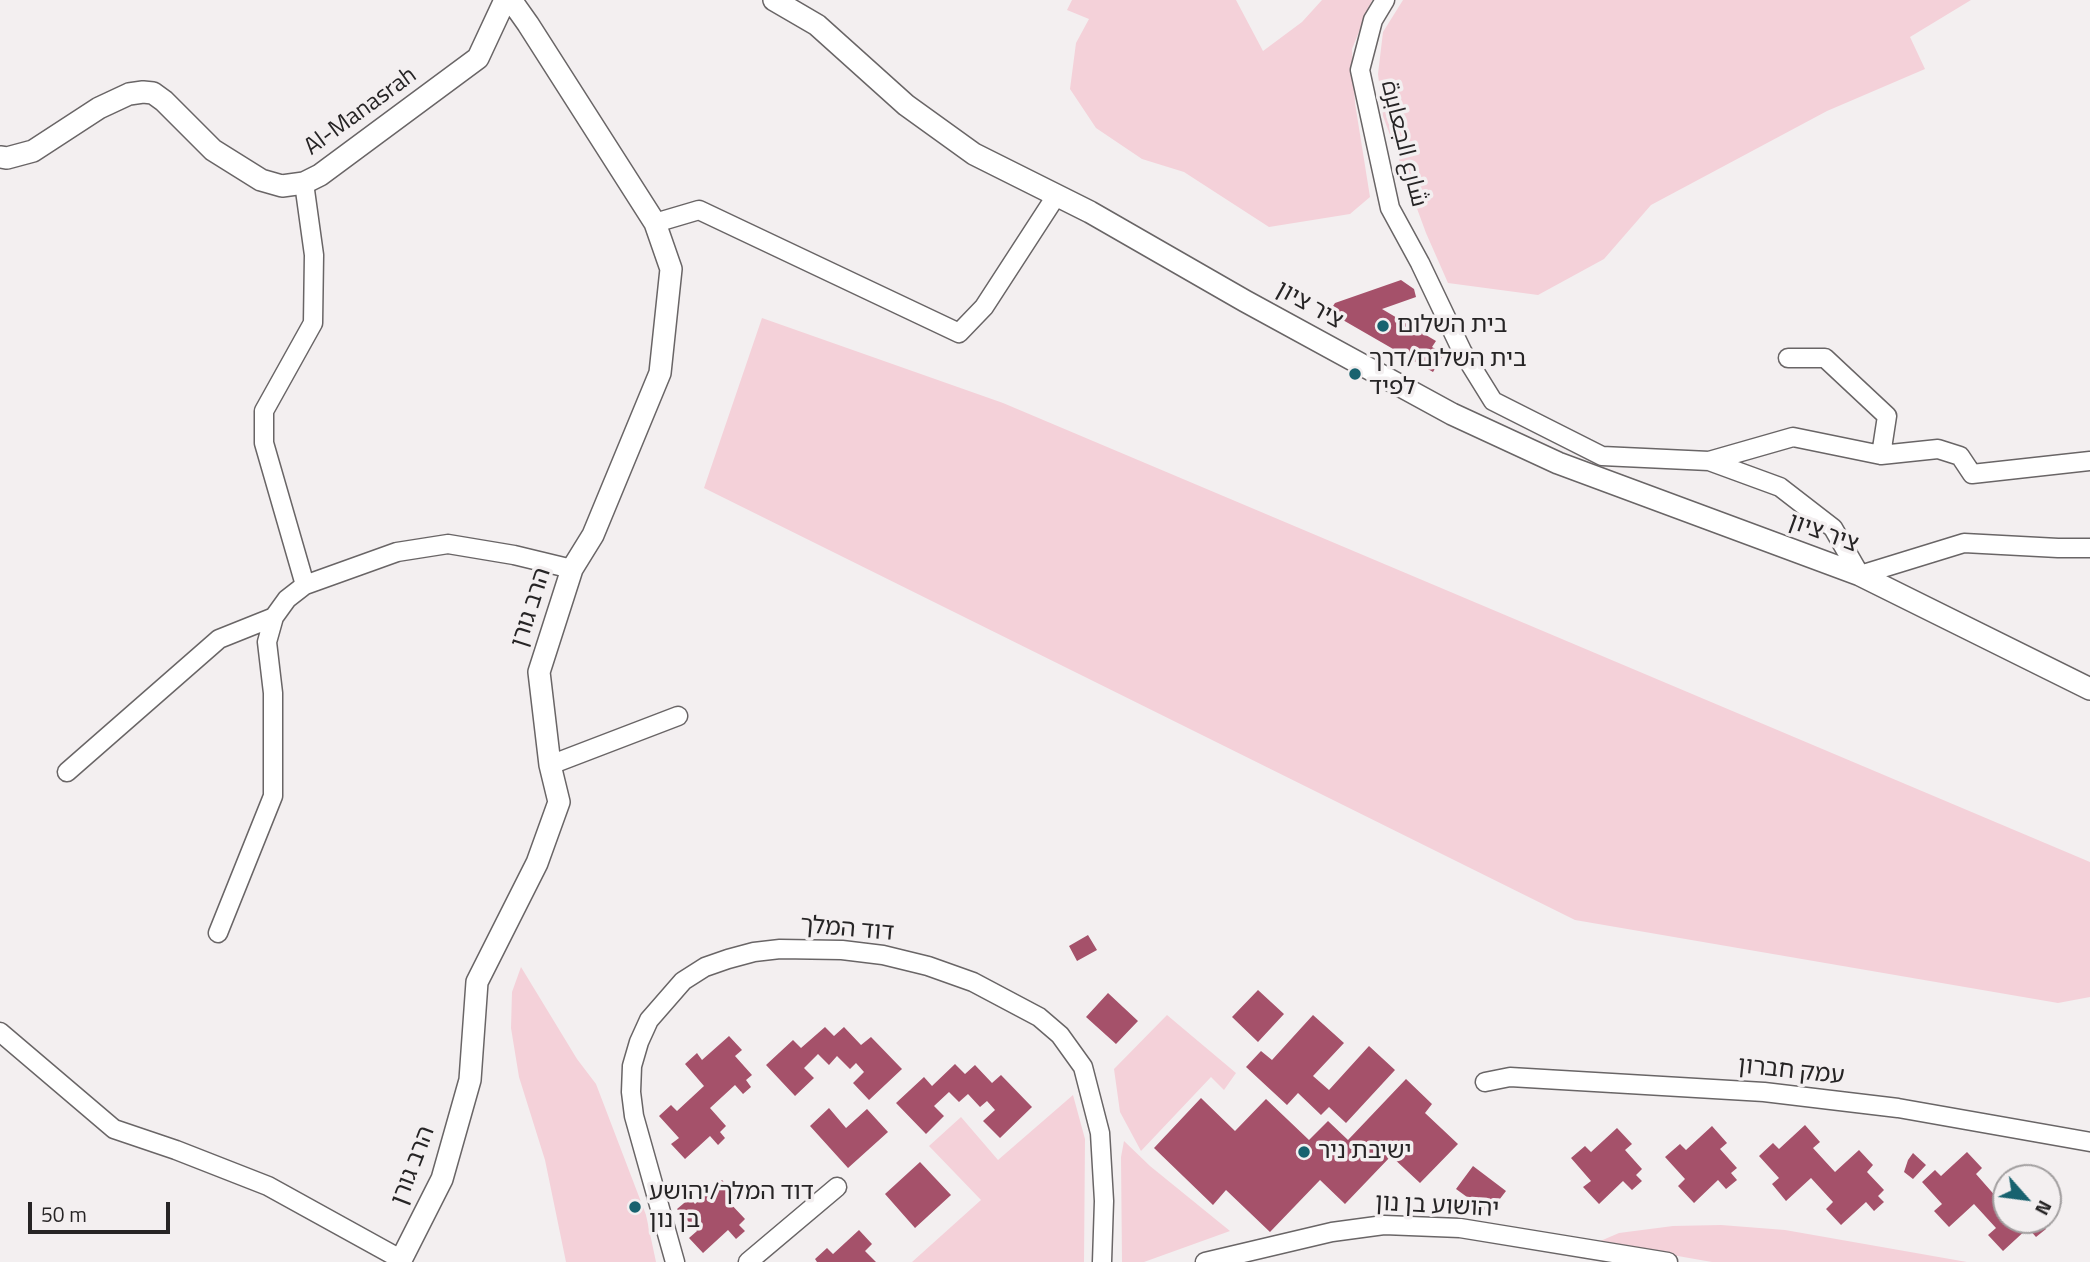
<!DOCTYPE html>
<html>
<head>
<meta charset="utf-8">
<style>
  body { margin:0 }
  #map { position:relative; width:2090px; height:1262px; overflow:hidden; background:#f3eff0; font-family:"Titillium Web",sans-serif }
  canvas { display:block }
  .north { position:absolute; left:1992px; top:1164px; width:70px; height:70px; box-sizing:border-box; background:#f3eff0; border:2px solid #a19e9f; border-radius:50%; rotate:118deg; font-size:19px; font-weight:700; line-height:28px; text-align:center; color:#262425 }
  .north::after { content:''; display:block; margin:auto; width:24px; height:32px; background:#18626f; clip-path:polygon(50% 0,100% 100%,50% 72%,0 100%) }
  .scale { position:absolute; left:28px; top:1202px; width:142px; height:32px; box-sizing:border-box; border:4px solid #262425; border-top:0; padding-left:9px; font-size:21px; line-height:24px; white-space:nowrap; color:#262425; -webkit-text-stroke:5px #f3eff0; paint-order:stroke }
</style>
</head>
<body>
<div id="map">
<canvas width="2090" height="1262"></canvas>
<div class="north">N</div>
<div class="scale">50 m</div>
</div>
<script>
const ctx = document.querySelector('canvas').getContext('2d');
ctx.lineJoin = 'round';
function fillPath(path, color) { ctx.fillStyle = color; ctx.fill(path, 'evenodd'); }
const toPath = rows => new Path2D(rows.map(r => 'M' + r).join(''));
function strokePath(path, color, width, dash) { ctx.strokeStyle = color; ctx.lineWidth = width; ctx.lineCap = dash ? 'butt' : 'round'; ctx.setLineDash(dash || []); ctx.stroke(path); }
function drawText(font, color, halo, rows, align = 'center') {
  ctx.font = font + ' "Titillium Web",Cairo,"Noto Sans Hebrew",sans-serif'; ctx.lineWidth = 7; ctx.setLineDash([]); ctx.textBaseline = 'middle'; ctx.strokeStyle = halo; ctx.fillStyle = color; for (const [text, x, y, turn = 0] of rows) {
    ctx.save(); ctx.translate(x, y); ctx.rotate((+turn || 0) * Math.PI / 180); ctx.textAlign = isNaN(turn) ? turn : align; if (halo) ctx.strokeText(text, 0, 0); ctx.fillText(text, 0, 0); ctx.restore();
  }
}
fillPath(toPath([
  [1072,0,1236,0,1263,51,1302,22,1322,0,1372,0,1352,49,1355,103,1370,197,1350,214,1269,227,1184,172,1142,159,1096,128,1070,89,1076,43,1089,19,1067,10],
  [1403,0,1971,0,1910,37,1925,69,1827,111,1651,205,1604,259,1538,295,1448,283,1426,233,1383,116,1378,74,1383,32],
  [762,318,1003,403,2090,862,2090,997,2058,1003,1575,920,704,488],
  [521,967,577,1059,596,1084,646,1215,656,1262,566,1262,545,1160,519,1077,511,1028,512,992],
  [1167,1015,1236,1073,1224,1090,1211,1077,1141,1151,1120,1112,1114,1069],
  [1073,1095,1085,1139,1084,1262,912,1262,981,1200,929,1146,961,1117,998,1160],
  [1124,1141,1150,1166,1230,1231,1144,1262,1122,1262,1121,1157],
  [1721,1225,1785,1230,1967,1262,1712,1262,1598,1242,1619,1233,1673,1226]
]), '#f4d1d9');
fillPath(toPath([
  [1401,280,1414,289,1416,297,1382,309,1436,341,1432,347,1444,354,1433,372,1329,312,1335,303],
  [1088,935,1097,950,1077,961,1069,946],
  [1258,990,1284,1014,1258,1042,1232,1017],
  [1108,993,1138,1021,1116,1044,1086,1017],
  [1313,1015,1344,1043,1313,1076,1329,1090,1369,1046,1395,1070,1346,1123,1329,1107,1321,1115,1298,1093,1287,1105,1246,1067,1261,1051,1272,1060],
  [825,1027,834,1036,844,1027,861,1045,871,1037,902,1069,869,1100,853,1083,864,1072,856,1063,850,1069,837,1056,829,1065,818,1054,804,1068,814,1078,795,1096,766,1065,793,1040,801,1048],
  [729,1036,742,1050,735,1056,752,1075,746,1080,751,1087,743,1094,735,1085,710,1108,726,1126,720,1132,725,1138,718,1145,710,1136,685,1159,671,1144,679,1138,659,1116,671,1105,677,1111,704,1086,685,1064,697,1053,702,1060],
  [955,1064,965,1074,975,1065,992,1083,1001,1075,1032,1107,1000,1138,983,1121,995,1110,987,1101,980,1107,968,1094,959,1102,949,1092,934,1106,944,1116,926,1134,896,1103,924,1077,932,1086],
  [1406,1079,1432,1104,1425,1113,1458,1144,1420,1183,1391,1156,1345,1204,1320,1180,1270,1232,1226,1190,1213,1205,1154,1148,1201,1098,1235,1131,1266,1099,1309,1140,1328,1121,1348,1140],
  [829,1108,846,1128,867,1109,888,1132,848,1168,810,1126],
  [1805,1125,1820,1142,1813,1148,1835,1172,1859,1150,1873,1165,1867,1172,1884,1190,1878,1196,1884,1202,1874,1211,1866,1202,1841,1225,1826,1209,1833,1202,1811,1178,1786,1201,1772,1184,1779,1178,1759,1156,1773,1143,1779,1149],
  [1712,1126,1727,1143,1720,1149,1737,1168,1731,1173,1737,1180,1726,1189,1718,1180,1694,1203,1678,1186,1685,1179,1665,1157,1680,1144,1686,1150],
  [1617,1128,1632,1144,1625,1150,1642,1169,1636,1175,1642,1181,1632,1190,1623,1181,1599,1204,1583,1187,1591,1181,1571,1158,1585,1146,1591,1152],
  [1967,1152,1982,1168,1976,1174,1998,1199,2006,1191,2006,1220,2043,1220,2040,1222,2046,1229,2036,1237,2028,1228,2003,1251,1988,1235,1996,1228,1974,1204,1949,1227,1934,1211,1942,1204,1922,1182,1935,1170,1941,1176],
  [1913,1153,1926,1165,1913,1179,1904,1172,1908,1160],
  [920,1162,951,1195,915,1228,885,1194],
  [1473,1166,1506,1191,1489,1213,1456,1189],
  [722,1180,735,1194,728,1201,745,1219,739,1225,745,1231,736,1239,728,1230,703,1253,689,1238,697,1231,677,1209,690,1198,695,1204],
  [859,1230,872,1244,865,1251,876,1262,817,1262,815,1259,827,1248,833,1254]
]), '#a5516a');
const minor = toPath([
  [1385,0,1373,20,1360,70,1390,208,1420,263,1462,351,1493,401,1602,456,1709,461,1780,487,1833,528,1860,575,1964,543,2058,548,2090,548],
  [304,183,314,255,313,323,264,411,264,443,305,585],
  [655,223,699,210,959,333,984,307,1056,196],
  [1788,358,1825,358,1887,416,1881,455],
  [1709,461,1793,437,1881,455,1938,449,1960,456,1972,474,2090,461],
  [550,765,678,716],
  [67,772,219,639,274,617],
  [218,933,273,796,273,693,267,642,274,617,287,599,305,585,397,552,448,544,514,555,572,569],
  [0,1032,114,1129,176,1150,268,1186,402,1260],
  [1485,1082,1510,1077,1764,1092,1898,1108,2090,1142],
  [675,1262,634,1116,631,1092,632,1066,639,1042,649,1020,683,981,705,967,728,959,754,952,780,949,842,950,883,955,928,966,973,982,1039,1017,1060,1035,1083,1067,1100,1133,1104,1201,1102,1262],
  [748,1262,837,1187],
  [1205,1262,1332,1232,1384,1225,1460,1228,1668,1262]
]);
const tertiary = toPath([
  [774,0,817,25,906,105,974,154,1090,212,1245,301,1452,414,1558,463,1860,575,2090,689],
  [0,157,7,158,33,151,99,108,129,94,143,92,153,93,164,101,213,150,261,180,282,186,304,183,320,175,478,58,505,0],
  [400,1262,442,1179,470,1080,477,982,537,863,559,802,550,765,539,672,572,569,593,535,660,373,671,269,655,223,528,24,511,0]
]);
strokePath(minor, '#696566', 21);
strokePath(tertiary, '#696566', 24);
strokePath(minor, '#fff', 18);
strokePath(tertiary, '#fff', 21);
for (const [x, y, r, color] of [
  [1383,326,7,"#18626f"],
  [1355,374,7,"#18626f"],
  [1304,1152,7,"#18626f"],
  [635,1207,7,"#18626f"]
]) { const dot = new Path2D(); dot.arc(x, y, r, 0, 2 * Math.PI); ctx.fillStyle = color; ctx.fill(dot); strokePath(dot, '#f3eff0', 2.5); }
drawText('24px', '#262425', '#f3eff0', [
  ["Al-Manasrah",361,112,-36],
  ["شارع الجعابرة",1403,144,76],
  ["ציר ציון",1309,306,29],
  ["ציר ציון",1823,534,20],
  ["הרב גורן",532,608,-72],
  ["דוד המלך",847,930,5],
  ["עמק חברון",1791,1072,6],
  ["הרב גורן",414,1166,-69],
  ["יהושוע בן נון",1437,1207,3]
]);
drawText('24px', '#262425', '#f3eff0', [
  ["בית השלום",1397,326],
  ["בית השלום/דרך",1369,360],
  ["לפיד",1369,388],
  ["ישיבת ניר",1318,1152],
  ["דוד המלך/יהושע",649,1193],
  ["בן נון",649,1221]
], 'left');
</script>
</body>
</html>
